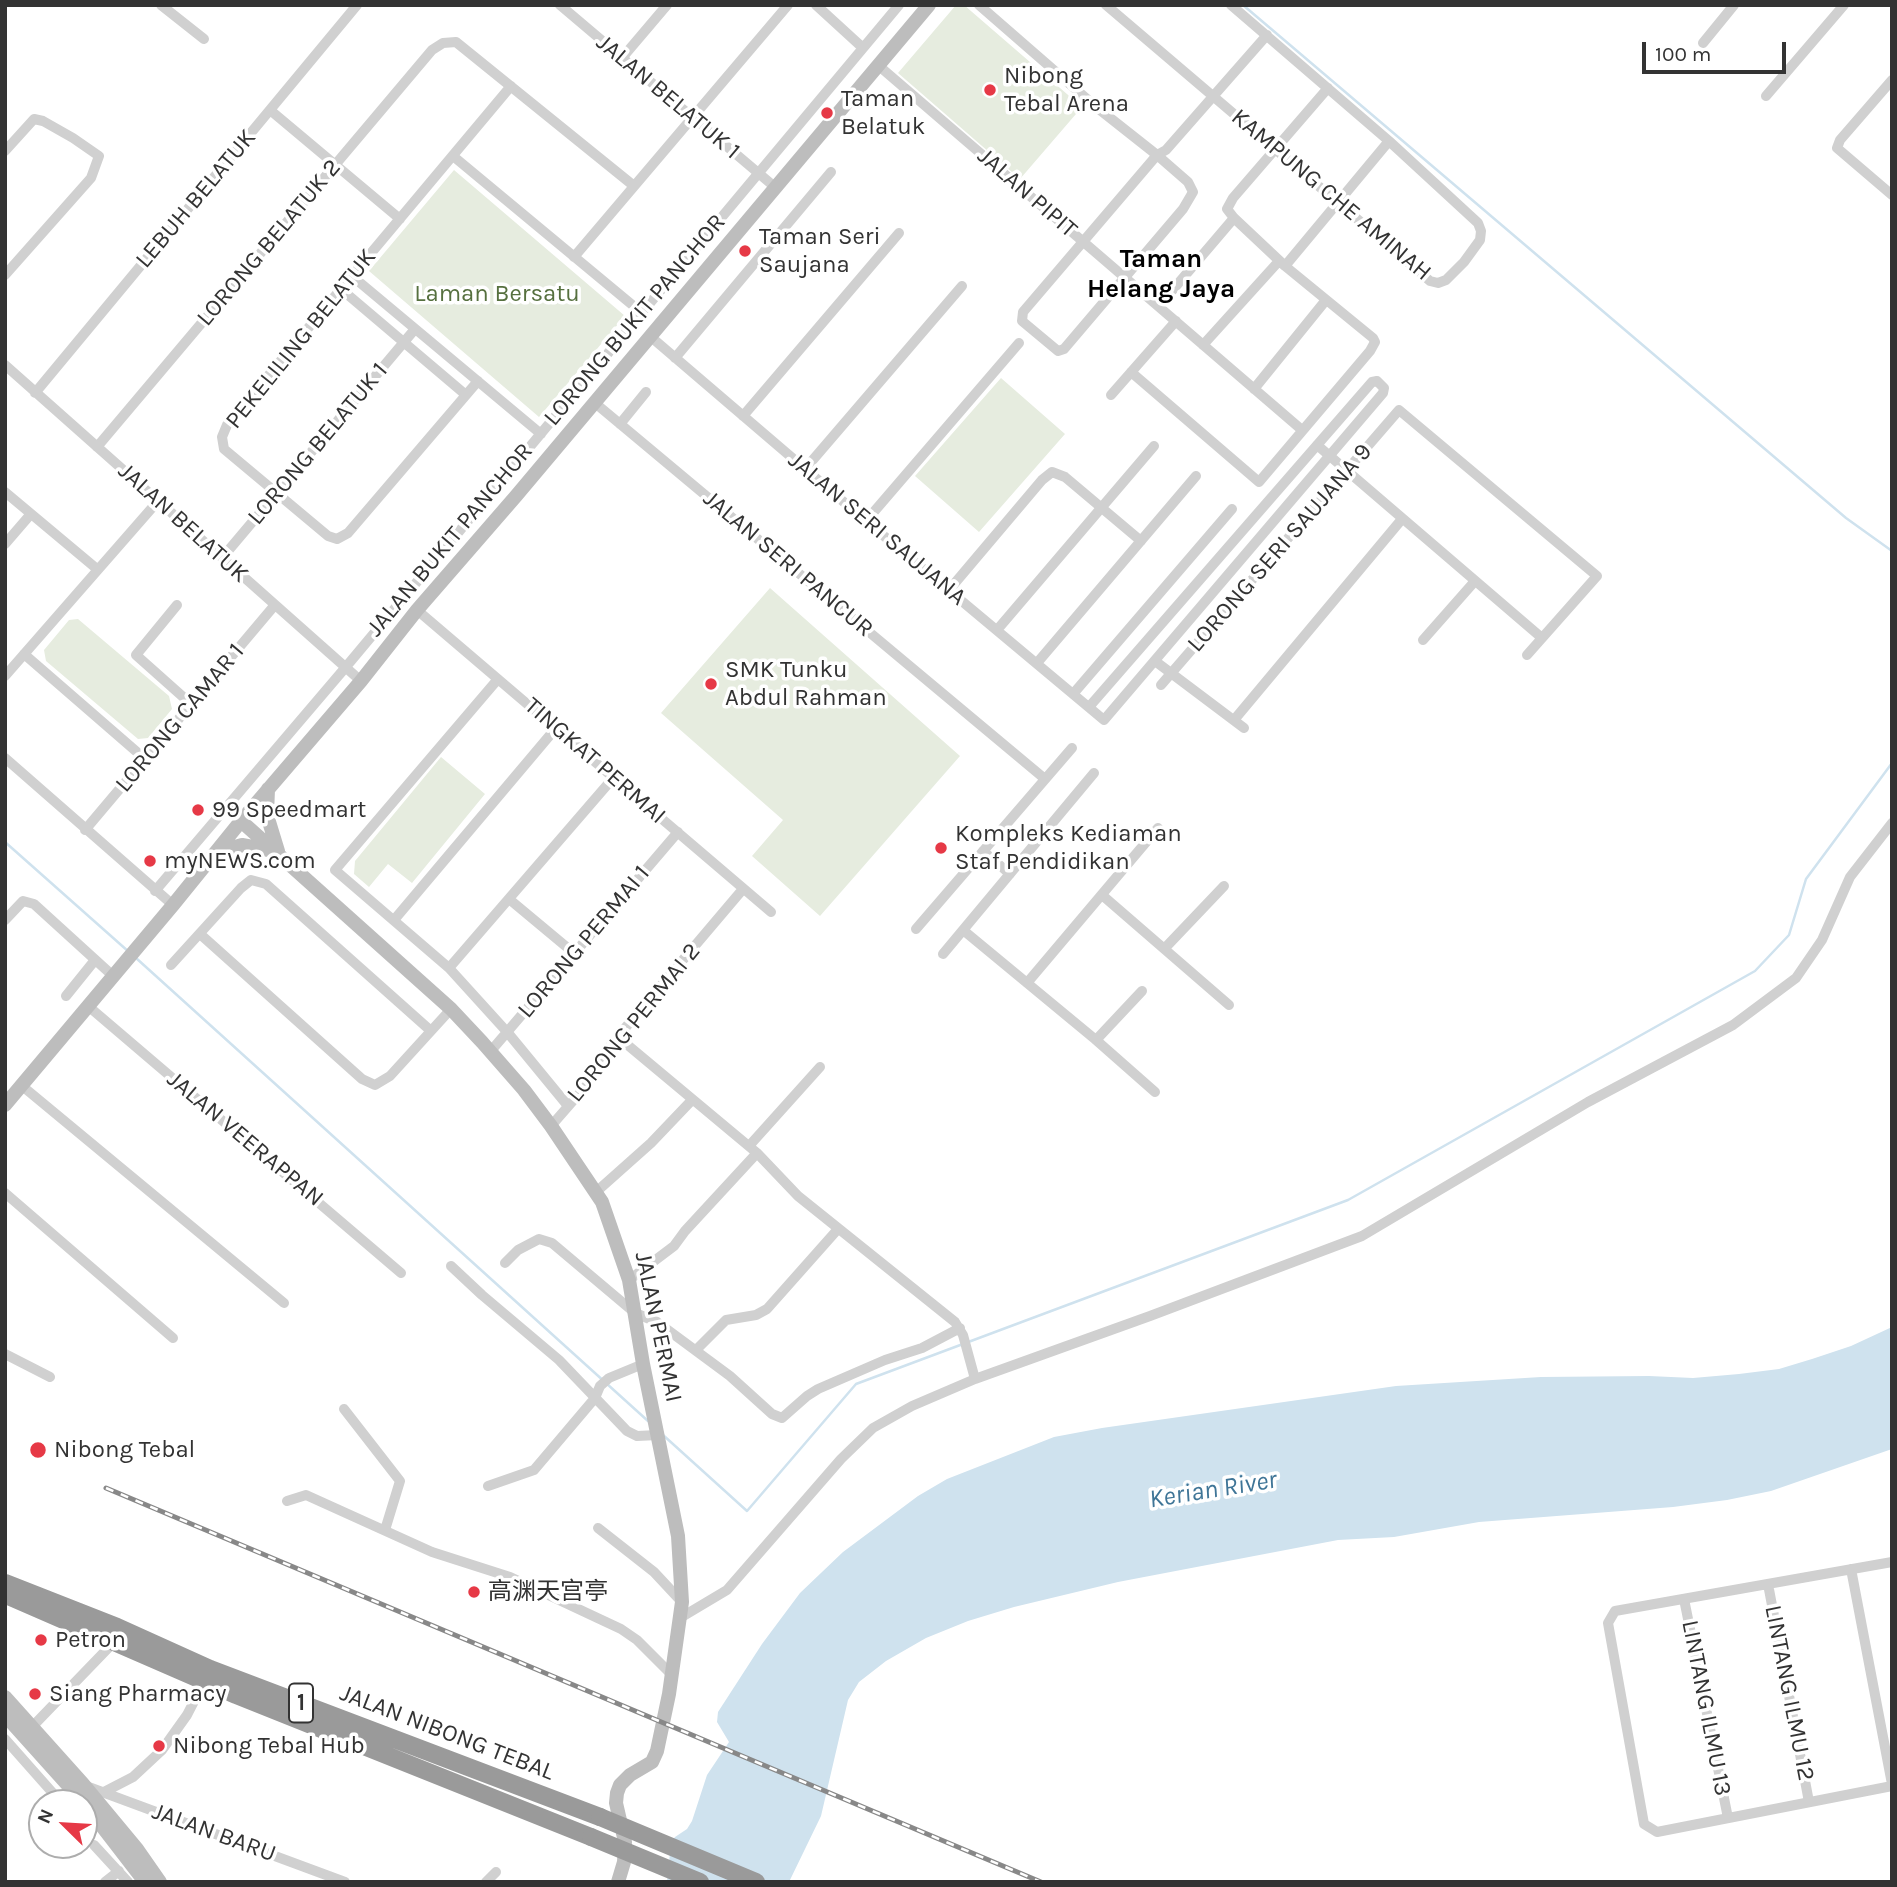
<!DOCTYPE html>
<html>
<head>
<meta charset="utf-8">
<style>
  body { margin:0 }
  #map { position:relative; width:1897px; height:1887px; overflow:hidden; background:#fff; font-family:Karla,sans-serif }
  canvas { display:block }
  .frame { position:absolute; inset:0; border:7px solid #333; pointer-events:none }
  .north { position:absolute; left:28px; top:1789px; width:70px; height:70px; box-sizing:border-box; background:#fff; border:2px solid #adadad; border-radius:50%; rotate:294deg; font-size:19px; font-weight:700; line-height:28px; text-align:center; color:#333 }
  .north::after { content:''; display:block; margin:auto; width:24px; height:32px; background:#e63946; clip-path:polygon(50% 0,100% 100%,50% 72%,0 100%) }
  .scale { position:absolute; left:1642px; top:42px; width:144px; height:32px; box-sizing:border-box; border:4px solid #333; border-top:0; padding-left:9px; font-size:21px; line-height:24px; white-space:nowrap; color:#333; -webkit-text-stroke:5px #fff; paint-order:stroke }
</style>
</head>
<body>
<div id="map">
<canvas width="1897" height="1887"></canvas>
<div class="frame"></div>
<div class="north">N</div>
<div class="scale">100 m</div>
</div>
<script>
const ctx = document.querySelector('canvas').getContext('2d');
ctx.lineJoin = 'round';
function fillPath(path, color) { ctx.fillStyle = color; ctx.fill(path, 'evenodd'); }
const toPath = rows => new Path2D(rows.map(r => 'M' + r).join(''));
function strokePath(path, color, width, dash) { ctx.strokeStyle = color; ctx.lineWidth = width; ctx.lineCap = dash ? 'butt' : 'round'; ctx.setLineDash(dash || []); ctx.stroke(path); }
function drawText(font, color, halo, rows, align = 'center') {
  ctx.font = font + ' Karla,"Noto Sans SC",sans-serif'; ctx.lineWidth = 7; ctx.setLineDash([]); ctx.textBaseline = 'middle'; ctx.strokeStyle = halo; ctx.fillStyle = color; for (const [text, x, y, turn = 0] of rows) {
    ctx.save(); ctx.translate(x, y); ctx.rotate((+turn || 0) * Math.PI / 180); ctx.textAlign = isNaN(turn) ? turn : align; if (halo) ctx.strokeText(text, 0, 0); ctx.fillText(text, 0, 0); ctx.restore();
  }
}
fillPath(toPath([
  [956,5,964,5,1082,107,1020,179,898,73],
  [454,170,625,316,539,417,369,271],
  [1001,378,1065,434,979,532,915,476],
  [770,588,960,756,820,916,752,856,783,820,661,713],
  [78,619,169,696,172,709,148,738,138,739,46,661,44,650,69,620],
  [441,757,485,794,412,883,388,864,369,887,354,874,355,861]
]), '#e6ecdf');
fillPath(toPath([
  [1892,1327,1892,1449,1771,1491,1727,1500,1673,1507,1479,1522,1394,1537,1338,1540,1118,1582,1014,1607,968,1621,926,1638,886,1661,859,1682,848,1700,821,1816,789,1882,667,1882,671,1843,675,1837,687,1829,692,1821,707,1775,729,1742,717,1722,718,1712,762,1644,800,1593,843,1552,918,1496,947,1479,1054,1437,1102,1428,1396,1386,1541,1377,1649,1376,1693,1378,1739,1374,1779,1369,1812,1359,1851,1346]
]), '#cfe2ee');
strokePath(toPath([
  [1243,5,1846,518,1892,551],
  [5,842,129,952],
  [136,958,648,1421],
  [663,1435,747,1511,856,1384,1348,1200,1755,971,1789,935,1806,879,1892,763]
]), '#cfe2ee', 2.5);
strokePath(toPath([
  [161,5,204,39],
  [560,5,776,188],
  [816,5,863,48],
  [979,5,1095,106,1157,155,1188,182,1193,192,1183,209,1064,349,1058,351,1022,321,1023,312,1157,155,1166,150,1267,35],
  [1106,5,1430,281,1438,283,1446,280,1464,262,1480,240,1481,231,1478,223,1389,141,1231,5],
  [1703,43,1734,5],
  [622,58,667,5],
  [879,66,1302,430],
  [1892,80,1840,140,1837,148,1892,195],
  [1766,96,1844,5],
  [270,110,400,219],
  [5,151,34,119,43,121,73,138,99,156,91,178,5,275],
  [453,156,642,313],
  [574,257,788,5],
  [1285,266,1389,141],
  [352,276,541,434],
  [341,289,466,395],
  [1159,306,1234,218],
  [651,337,866,521,1104,720,1383,393,1384,388,1377,381,1372,382,1089,707],
  [1203,345,1279,261],
  [675,358,831,172],
  [5,365,361,681],
  [1131,372,1259,482,1370,351,1375,342,1373,338,1285,266,1234,218,1227,209,1233,198,1328,88],
  [478,381,348,533,337,539,328,536,224,449,222,437,227,425,511,86],
  [1254,389,1326,300],
  [35,393,357,5],
  [1111,395,1176,321],
  [595,403,1045,779],
  [743,416,899,233],
  [620,424,646,392],
  [1317,445,1542,638],
  [97,447,432,50,443,43,456,42,634,186],
  [805,469,962,286],
  [5,492,97,569],
  [866,521,1019,343],
  [5,544,30,515],
  [222,558,415,329],
  [949,590,1042,480,1052,472,1065,477,1141,541],
  [177,605,136,655,191,704],
  [417,610,771,912],
  [997,630,1154,446],
  [1423,640,1475,581],
  [24,654,145,759],
  [1155,661,1244,728],
  [1037,663,1196,476],
  [5,676,158,501],
  [498,679,335,870,449,968,508,1033,568,1106],
  [1161,685,1399,410,1597,576,1527,655],
  [1073,694,1232,509],
  [1234,720,1402,519],
  [5,758,173,905],
  [85,830,274,606],
  [983,851,1010,874],
  [155,891,345,668,899,5],
  [1102,895,1229,1005],
  [509,899,575,954],
  [5,920,23,901,34,904,112,975],
  [394,920,556,728],
  [916,929,1072,748],
  [963,930,1096,1040,1155,1092],
  [200,934,362,1079,375,1085,390,1076,451,1009],
  [1165,948,1224,886],
  [943,954,1094,773],
  [171,965,241,888,251,880,266,884,431,1031],
  [449,968,614,777],
  [1027,983,1158,828],
  [66,996,95,960],
  [88,1006,401,1273],
  [618,1037,757,1153,798,1196,955,1322,963,1335,975,1379],
  [1096,1040,1142,991],
  [490,1052,678,832],
  [21,1085,284,1303],
  [551,1126,599,1071,598,1060,743,889],
  [749,1146,820,1067],
  [596,1192,651,1143,692,1100],
  [5,1193,173,1338],
  [505,1263,518,1250,539,1239,552,1243,635,1313,657,1322,730,1376,772,1414,782,1418,807,1396,818,1389,885,1360,922,1348,960,1328],
  [451,1266,482,1295,559,1360,627,1431,637,1436,658,1435],
  [629,1280,674,1246,685,1231,757,1153],
  [696,1350,726,1320,756,1315,767,1309,838,1229],
  [5,1354,50,1377],
  [344,1409,400,1481,385,1530],
  [488,1486,534,1470,595,1398,600,1386,609,1378,643,1364],
  [287,1501,306,1495,432,1552,510,1577,621,1629,637,1640,672,1675],
  [598,1528,654,1572,681,1601],
  [1892,1562,1615,1611,1608,1623,1644,1824,1657,1832,1892,1786],
  [1851,1569,1892,1784],
  [1768,1584,1809,1802],
  [1684,1599,1728,1818],
  [680,1618,727,1590,841,1459,873,1428,912,1406,975,1379,1150,1316,1362,1236,1588,1102,1733,1025,1796,978,1822,940,1850,877,1892,823],
  [31,1728,113,1643],
  [5,1739,59,1800],
  [86,1786,345,1882],
  [104,1792,133,1777,162,1750,187,1715,204,1682],
  [94,1845,128,1882],
  [105,1882,119,1871],
  [486,1882,496,1872]
]), '#d0d0d0', 10);
strokePath(toPath([
  [268,789,267,815,278,851],
  [241,821,451,1009,482,1042,524,1090,551,1126,602,1202,629,1280,643,1364,678,1536,682,1602,669,1694,657,1751,652,1762,630,1775,620,1785,617,1793,616,1803,625,1842,624,1862,618,1882],
  [215,853,242,845,274,851],
  [5,1105,173,905,241,821,361,681,417,610,516,496,929,5],
  [5,1697,83,1784,137,1849,160,1882],
  [5,1715,84,1803],
  [84,1803,145,1882]
]), '#bdbdbd', 14);
strokePath(toPath([
  [5,1583,117,1627,210,1669,600,1817],
  [6,1595,236,1695,591,1837]
]), '#9a9a9a', 18);
const rail = toPath([
  [106,1488,1041,1882]
]);
strokePath(rail, '#888', 5);
strokePath(rail, '#fff', 2.5, [8]);
strokePath(toPath([
  [600,1817,756,1882],
  [591,1837,700,1882]
]), '#9a9a9a', 18);
for (const [x, y, r, color] of [
  [990,90,7,"#e63946"],
  [827,113,7,"#e63946"],
  [745,251,7,"#e63946"],
  [711,684,7,"#e63946"],
  [198,810,7,"#e63946"],
  [941,848,7,"#e63946"],
  [150,861,7,"#e63946"],
  [38,1450,9,"#e63946"],
  [474,1592,7,"#e63946"],
  [41,1640,7,"#e63946"],
  [35,1694,7,"#e63946"],
  [159,1746,7,"#e63946"]
]) { const dot = new Path2D(); dot.arc(x, y, r, 0, 2 * Math.PI); ctx.fillStyle = color; ctx.fill(dot); strokePath(dot, '#fff', 2.5); }
for (const [x, y, w] of [
  [301,1703,24]
]) { const box = new Path2D(); box.roundRect(x - w / 2, y - 19.5, w, 39, 5); ctx.fillStyle = '#fff'; ctx.fill(box); strokePath(box, '#333', 2); }
drawText('bold 23px', '#333', null, [
  ["1",301,1703]
]);
drawText('24px', '#333', '#fff', [
  ["Nibong",1004,76],
  ["Tebal Arena",1004,104],
  ["Taman",841,99],
  ["Belatuk",841,127],
  ["Taman Seri",759,237],
  ["Saujana",759,265],
  ["SMK Tunku",725,670],
  ["Abdul Rahman",725,698],
  ["99 Speedmart",212,810],
  ["Kompleks Kediaman",955,834],
  ["Staf Pendidikan",955,862],
  ["myNEWS.com",164,861],
  ["Nibong Tebal",54,1450],
  ["高渊天宫亭",488,1592],
  ["Petron",55,1640],
  ["Siang Pharmacy",49,1694],
  ["Nibong Tebal Hub",173,1746]
], 'left');
drawText('24px', '#333', '#fff', [
  ["JALAN BELATUK 1",668,97,40],
  ["JALAN PIPIT",1027,193,41],
  ["KAMPUNG CHE AMINAH",1331,195,40],
  ["LEBUH BELATUK",196,199,-50],
  ["LORONG BELATUK 2",269,243,-50],
  ["LORONG BUKIT PANCHOR",635,320,-50],
  ["PEKELILING BELATUK",301,339,-51],
  ["LORONG BELATUK 1",318,444,-50],
  ["JALAN BELATUK",183,523,42],
  ["JALAN SERI SAUJANA",877,529,40],
  ["JALAN BUKIT PANCHOR",450,540,-50],
  ["LORONG SERI SAUJANA 9",1280,548,-49],
  ["JALAN SERI PANCUR",788,564,40],
  ["LORONG CAMAR 1",180,718,-50],
  ["TINGKAT PERMAI",595,761,41],
  ["LORONG PERMAI 1",584,942,-50],
  ["LORONG PERMAI 2",634,1023,-51],
  ["JALAN VEERAPPAN",245,1139,40],
  ["JALAN PERMAI",658,1327,78],
  ["LINTANG ILMU 12",1789,1693,79],
  ["LINTANG ILMU 13",1706,1708,79],
  ["JALAN NIBONG TEBAL",447,1733,21],
  ["JALAN BARU",214,1833,20]
]);
drawText('24px', '#56703f', '#fff', [
  ["Laman Bersatu",497,294]
]);
drawText('bold 26px', '#000', '#fff', [
  ["Taman",1161,260],
  ["Helang Jaya",1161,290]
]);
drawText('italic 26px', '#3f7597', '#fff', [
  ["Kerian River",1213,1490,-9]
]);
</script>
</body>
</html>
